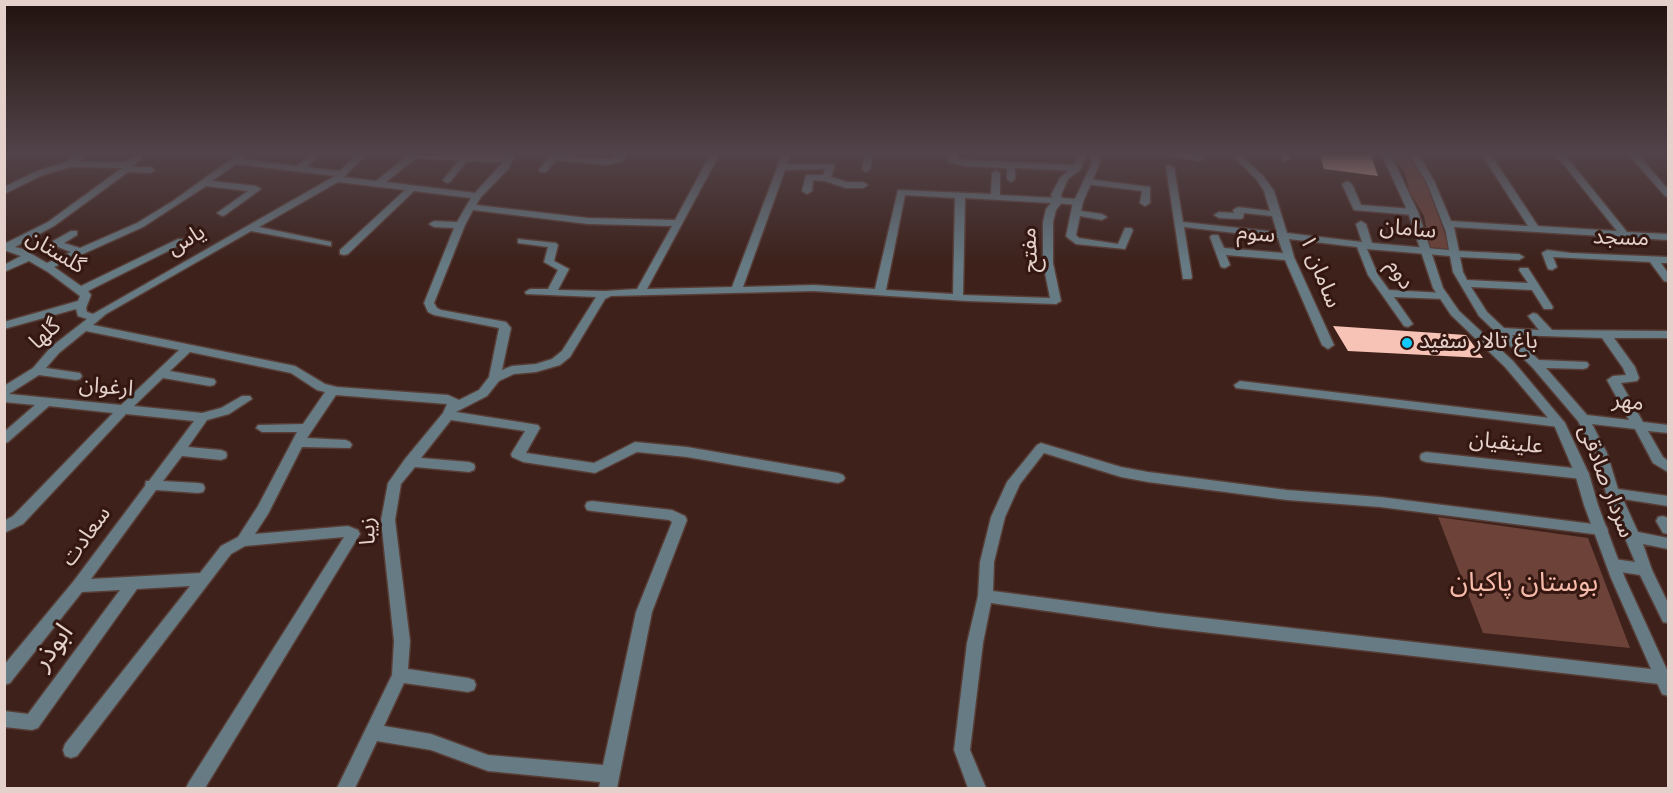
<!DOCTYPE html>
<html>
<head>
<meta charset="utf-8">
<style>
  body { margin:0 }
  #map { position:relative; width:1673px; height:793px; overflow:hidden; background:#3d211a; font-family:Jost,sans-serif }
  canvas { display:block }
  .frame { position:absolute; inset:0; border:6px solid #e4d1cc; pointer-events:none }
</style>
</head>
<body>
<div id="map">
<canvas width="1673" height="793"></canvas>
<div class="frame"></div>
</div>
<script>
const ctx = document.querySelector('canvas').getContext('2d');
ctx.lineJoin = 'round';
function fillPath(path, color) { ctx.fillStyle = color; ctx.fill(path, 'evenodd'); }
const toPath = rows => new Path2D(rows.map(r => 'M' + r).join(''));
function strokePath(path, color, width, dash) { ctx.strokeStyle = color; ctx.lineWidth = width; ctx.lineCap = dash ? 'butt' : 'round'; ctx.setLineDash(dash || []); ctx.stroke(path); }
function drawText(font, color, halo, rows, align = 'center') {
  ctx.font = font + ' Jost,"Noto Sans Arabic",sans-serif'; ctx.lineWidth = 6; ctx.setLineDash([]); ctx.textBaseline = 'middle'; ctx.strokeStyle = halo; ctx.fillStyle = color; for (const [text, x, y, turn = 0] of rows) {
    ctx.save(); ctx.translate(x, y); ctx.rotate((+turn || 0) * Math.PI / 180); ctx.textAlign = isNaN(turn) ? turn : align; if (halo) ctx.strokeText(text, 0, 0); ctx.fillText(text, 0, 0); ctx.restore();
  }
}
fillPath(toPath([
  [1391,155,1407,155,1424,176,1451,251,1430,249,1424,216,1410,193,1404,171],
  [1438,517,1588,538,1630,648,1483,633]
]), '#6d4339');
fillPath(toPath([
  [1320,155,1371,155,1378,176,1324,169],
  [1333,326,1466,335,1483,358,1348,351]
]), '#f7c3b6');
const minor = toPath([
  [4,155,12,155,4,159,4,155],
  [75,155,85,155,78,162,124,162,138,155,142,158,131,167,151,167,155,170,151,173,128,172,54,226,15,247,23,249,47,263,71,252,53,245,53,241,71,231,77,231,77,235,64,243,80,248,137,223,173,201,237,155,247,155,242,159,297,166,310,155,320,155,306,167,340,171,356,155,365,155,344,177,376,181,406,157,404,155,506,157,507,155,515,155,509,168,481,197,476,205,588,218,675,220,710,155,719,155,647,289,732,287,782,155,790,155,787,164,834,164,835,166,831,177,847,182,863,182,868,185,863,188,846,188,825,181,813,180,812,191,807,194,802,191,806,175,823,175,825,169,785,170,743,287,814,285,875,289,898,190,991,194,992,173,996,170,1000,173,1000,195,1058,198,1063,201,1056,210,1053,222,1053,263,1061,301,1056,304,967,301,814,291,611,296,605,299,570,357,560,365,536,372,514,374,499,381,487,396,456,412,538,425,540,428,526,453,594,463,635,442,687,447,838,473,843,475,845,478,843,481,838,483,687,457,637,452,595,473,523,462,512,457,511,454,525,431,451,420,421,458,469,462,474,464,475,467,474,470,469,472,415,467,401,484,395,520,410,641,408,669,468,678,474,680,476,685,474,690,468,692,404,683,384,726,431,734,488,755,603,765,636,612,672,522,669,520,592,511,587,510,585,506,587,502,592,501,672,510,685,516,687,520,652,612,617,788,599,788,600,782,488,771,431,750,377,741,355,788,337,788,392,675,394,641,381,520,388,483,405,459,443,413,447,404,336,395,307,438,346,440,350,442,352,445,350,448,302,447,268,514,255,534,348,526,358,530,360,534,205,788,186,788,189,782,344,537,245,546,231,554,77,756,71,758,65,756,63,750,65,744,190,586,137,589,38,728,32,730,4,727,4,711,28,714,120,590,82,592,10,683,4,685,4,665,73,582,145,486,146,481,149,481,194,421,126,414,23,524,4,533,4,521,13,516,113,413,49,406,8,442,4,443,4,432,35,405,4,402,4,386,33,368,51,347,87,319,78,316,76,309,4,329,4,322,78,301,80,296,48,272,29,261,4,272,4,265,21,256,4,250,4,244,48,222,122,168,70,167,43,175,4,194,4,187,37,171,66,162,75,155],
  [416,158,459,160,443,180,447,183,450,182,467,161,503,162,475,193,386,182,416,158],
  [236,164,335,176,93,314,87,312,86,308,91,295,88,291,184,243,184,239,178,239,81,286,54,267,143,227,206,186,248,191,217,213,222,216,225,215,261,189,256,186,212,181,236,164],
  [338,182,405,190,340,250,340,254,344,255,348,254,414,191,471,198,457,222,434,221,429,224,434,227,454,228,424,303,428,312,434,315,499,328,489,377,479,390,459,400,448,395,337,387,325,384,295,366,93,325,106,314,251,231,331,246,331,242,259,227,338,182],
  [905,195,955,198,953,294,886,290,905,195],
  [965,198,1051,203,1046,209,1043,222,1043,263,1050,298,963,295,965,198],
  [473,210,588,224,672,226,637,289,605,291,558,290,569,269,554,261,558,245,556,243,518,239,518,243,548,247,544,262,558,270,548,289,530,289,525,292,526,294,596,297,562,351,552,359,536,364,512,366,502,370,511,328,506,322,441,310,437,308,434,303,465,225,473,210],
  [86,331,179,350,121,405,9,394,39,375,76,380,80,379,82,376,80,373,46,368,59,353,86,331],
  [190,352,291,373,317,390,325,392,303,424,258,425,256,428,262,432,297,432,258,506,238,537,221,546,200,573,91,579,156,490,198,493,203,492,205,488,203,484,198,483,163,481,182,456,221,460,226,458,227,455,226,452,221,450,188,447,207,420,229,414,252,399,250,396,242,396,221,408,202,413,134,406,163,378,210,386,214,385,216,382,214,379,170,371,190,352],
  [550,155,608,159,618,155,627,155,623,161,608,165,556,160,546,172,540,172,539,170,550,155],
  [865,155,873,155,870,169,866,172,862,169,865,155],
  [949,155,957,155,957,159,964,160,1077,165,1081,168,1077,171,1015,168,1015,179,1011,182,1007,179,1007,168,964,166,949,162,949,155],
  [1168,155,1200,155,1204,158,1200,161,1168,155],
  [1232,155,1241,155,1263,176,1274,191,1287,233,1362,242,1356,224,1361,221,1366,224,1372,243,1449,250,1446,232,1427,183,1410,155,1419,155,1435,183,1451,221,1528,226,1482,155,1491,155,1538,226,1617,231,1556,155,1565,155,1627,232,1668,234,1668,240,1454,227,1459,251,1519,254,1524,257,1519,260,1460,257,1463,272,1467,280,1528,283,1519,270,1520,268,1528,268,1553,307,1552,309,1544,309,1532,290,1471,287,1487,312,1504,328,1539,330,1528,316,1533,313,1537,314,1552,330,1668,331,1668,338,1614,338,1635,367,1639,378,1637,381,1621,383,1643,422,1668,425,1668,433,1648,431,1663,457,1668,461,1668,472,1653,463,1635,429,1592,424,1607,453,1618,489,1668,496,1668,506,1623,499,1638,532,1668,538,1668,549,1643,544,1652,570,1668,603,1668,623,1663,622,1640,575,1614,571,1609,569,1607,565,1609,561,1614,559,1635,562,1606,493,1595,453,1578,421,1532,367,1479,316,1453,272,1450,256,1367,249,1378,275,1389,290,1444,293,1449,296,1444,299,1394,297,1413,324,1408,327,1404,326,1368,275,1357,247,1289,239,1294,257,1334,345,1328,349,1322,345,1285,260,1226,255,1230,265,1225,268,1221,267,1210,237,1212,235,1218,235,1224,248,1283,253,1278,238,1184,227,1192,277,1191,279,1183,279,1166,167,1167,165,1174,167,1183,222,1277,232,1272,216,1244,213,1243,218,1240,219,1219,218,1214,215,1219,212,1234,213,1233,210,1238,207,1270,211,1264,191,1257,180,1232,155],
  [1512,335,1602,338,1623,368,1626,375,1613,376,1607,380,1629,420,1587,415,1546,368,1583,369,1587,368,1589,365,1587,362,1539,360,1512,335],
  [1282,155,1290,155,1290,159,1283,161,1282,155],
  [1629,155,1638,155,1668,189,1668,197,1665,196,1629,155],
  [1088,179,1150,187,1150,203,1145,206,1140,203,1142,191,1085,184,1085,180,1088,179],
  [1347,181,1352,184,1361,205,1413,209,1418,212,1413,215,1354,210,1342,184,1347,181],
  [1078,199,1083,202,1081,211,1102,214,1107,217,1102,220,1080,216,1076,235,1079,238,1118,244,1125,228,1131,228,1133,230,1125,249,1076,244,1068,238,1066,236,1073,202,1078,199],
  [1547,250,1571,253,1668,257,1668,263,1661,263,1668,273,1668,282,1664,281,1650,262,1553,257,1557,267,1552,270,1548,269,1542,253,1547,250],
  [1240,381,1559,419,1565,423,1559,427,1236,388,1234,385,1240,381],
  [1041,443,1121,467,1148,472,1287,490,1380,497,1601,525,1606,526,1608,530,1606,534,1601,535,1380,507,1287,500,1148,482,1121,477,1044,453,1020,484,1005,517,994,562,993,591,1159,613,1668,671,1668,685,1159,627,991,603,983,643,970,750,986,788,968,788,954,750,967,643,978,596,980,562,991,517,1007,482,1037,445,1041,443],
  [1426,452,1582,469,1587,471,1589,474,1587,477,1582,479,1426,462,1421,460,1420,457,1421,454,1426,452],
  [1663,516,1668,518,1668,534,1663,533,1656,521,1658,517,1663,516]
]);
const tertiary = toPath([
  [1078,155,1086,155,1080,170,1068,179,1061,195,1062,198,1075,199,1091,165,1092,155,1100,155,1099,165,1083,202,1078,205,1055,203,1051,195,1060,178,1073,167,1078,155],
  [1382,155,1391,155,1418,212,1443,288,1459,311,1513,361,1565,423,1589,474,1598,505,1625,578,1668,672,1668,696,1662,694,1611,578,1584,505,1575,474,1554,425,1505,367,1451,315,1433,288,1408,212,1382,155]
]);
strokePath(minor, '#583d36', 3);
strokePath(tertiary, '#583d36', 3);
fillPath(minor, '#667b84');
fillPath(tertiary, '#667b84');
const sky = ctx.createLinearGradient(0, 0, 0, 266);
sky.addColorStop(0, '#22120e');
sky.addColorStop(0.58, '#514349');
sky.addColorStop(1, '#51434900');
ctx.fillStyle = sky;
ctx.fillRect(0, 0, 1673, 266);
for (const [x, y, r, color] of [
  [1407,343,6,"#11cafb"]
]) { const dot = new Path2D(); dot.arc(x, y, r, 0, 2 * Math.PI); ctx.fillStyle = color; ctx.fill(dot); strokePath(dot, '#331710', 2); }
drawText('22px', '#e4d1cc', '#331710', [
  ["سامان",1408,230,5],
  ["سوم",1256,235,5],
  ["مسجد",1621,239,2],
  ["یاس",187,241,-30],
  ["مفتح",1031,250,-93],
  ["گلستان",55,253,31],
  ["سامان ۱",1319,272,68],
  ["دوم",1399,275,57],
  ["گلها",46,335,-43],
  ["ارغوان",106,388,5],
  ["مهر",1628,403,7],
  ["علینقیان",1506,444,6],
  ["سردار صادقی",1605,482,69],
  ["زیبا",369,531,-92],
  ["سعادت",87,537,-54]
]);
drawText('22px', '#e4d1cc', '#331710', [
  ["باغ تالار سفید",1419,343]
], 'left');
drawText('27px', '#f7bbab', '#331710', [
  ["بوستان پاکبان",1524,584]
]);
drawText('27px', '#e4d1cc', '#331710', [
  ["ابوذر",54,648,-54]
]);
</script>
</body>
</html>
